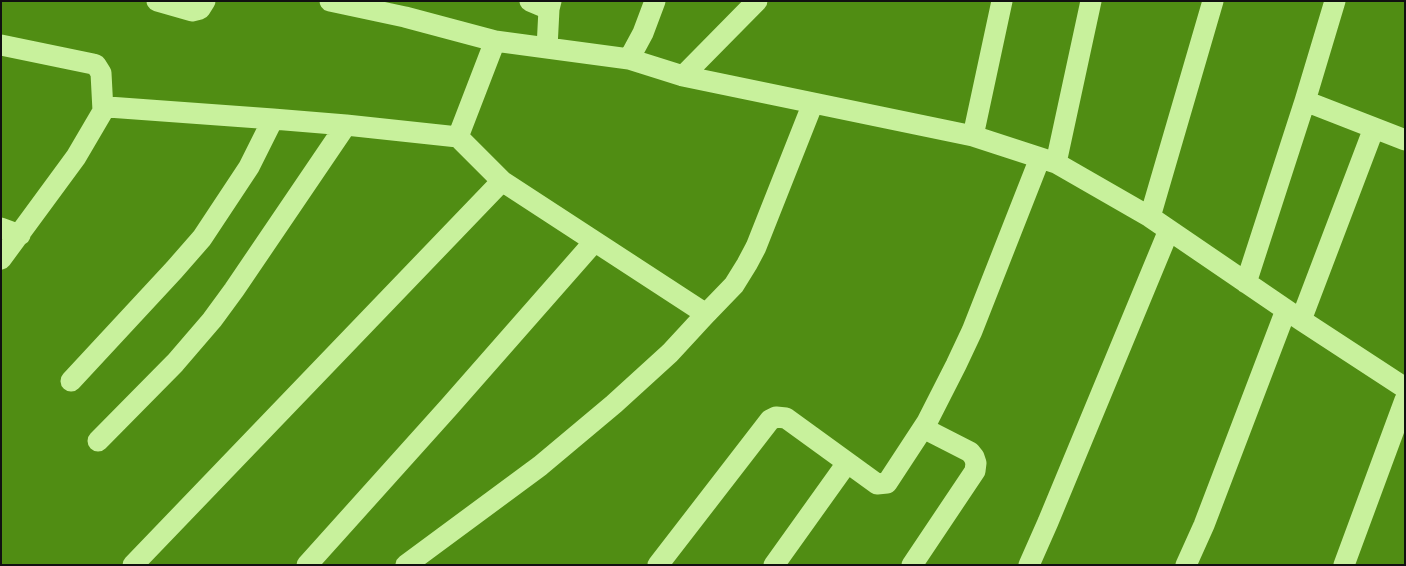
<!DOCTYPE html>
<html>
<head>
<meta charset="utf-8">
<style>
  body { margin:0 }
  #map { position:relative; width:1406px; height:566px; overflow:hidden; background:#508d13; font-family:Montserrat,sans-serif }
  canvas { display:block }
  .frame { position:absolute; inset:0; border:2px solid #111; pointer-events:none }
</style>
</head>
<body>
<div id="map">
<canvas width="1406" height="566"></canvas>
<div class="frame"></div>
</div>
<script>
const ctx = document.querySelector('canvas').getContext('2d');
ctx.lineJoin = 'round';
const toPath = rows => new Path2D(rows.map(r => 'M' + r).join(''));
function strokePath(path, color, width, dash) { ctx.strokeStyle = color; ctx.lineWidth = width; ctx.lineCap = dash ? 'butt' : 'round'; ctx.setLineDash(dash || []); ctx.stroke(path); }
strokePath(toPath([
  [157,1,192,11,200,9,205,1],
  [330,1,405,17,495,41],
  [530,1,549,9],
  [551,1,549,9,547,48,629,59,683,76,973,136,1056,163,1150,217,1301,320,1405,388],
  [1,45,93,64,96,65,101,73,103,111],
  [629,59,643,33,655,1],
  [683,76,757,1],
  [1305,101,1405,140],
  [973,136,1002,1],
  [458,137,495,41,547,48],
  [1056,163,1091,1],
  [1150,217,1213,1],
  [1,228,20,235],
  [1,259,76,157,103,111,108,107,273,119,346,125,458,137,502,181,706,314,734,285,747,264,756,247,813,103],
  [1246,283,1305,101,1335,1],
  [1301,320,1374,128],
  [71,381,174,270,202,238,249,167,273,119],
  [98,441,175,363,212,320,234,290,346,125],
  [133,565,502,181],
  [307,565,449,407,594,242],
  [406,565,540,466,614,404,670,353,706,314],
  [658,565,770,420,776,417,786,418,877,484,887,483,927,422,956,365,972,331,1040,158],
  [774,565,847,463],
  [912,565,975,471,976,463,974,457,970,452,923,428],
  [1029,565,1048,522,1169,230],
  [1186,565,1204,525,1286,310],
  [1344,565,1405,400]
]), '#c8f19c', 21);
</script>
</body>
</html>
